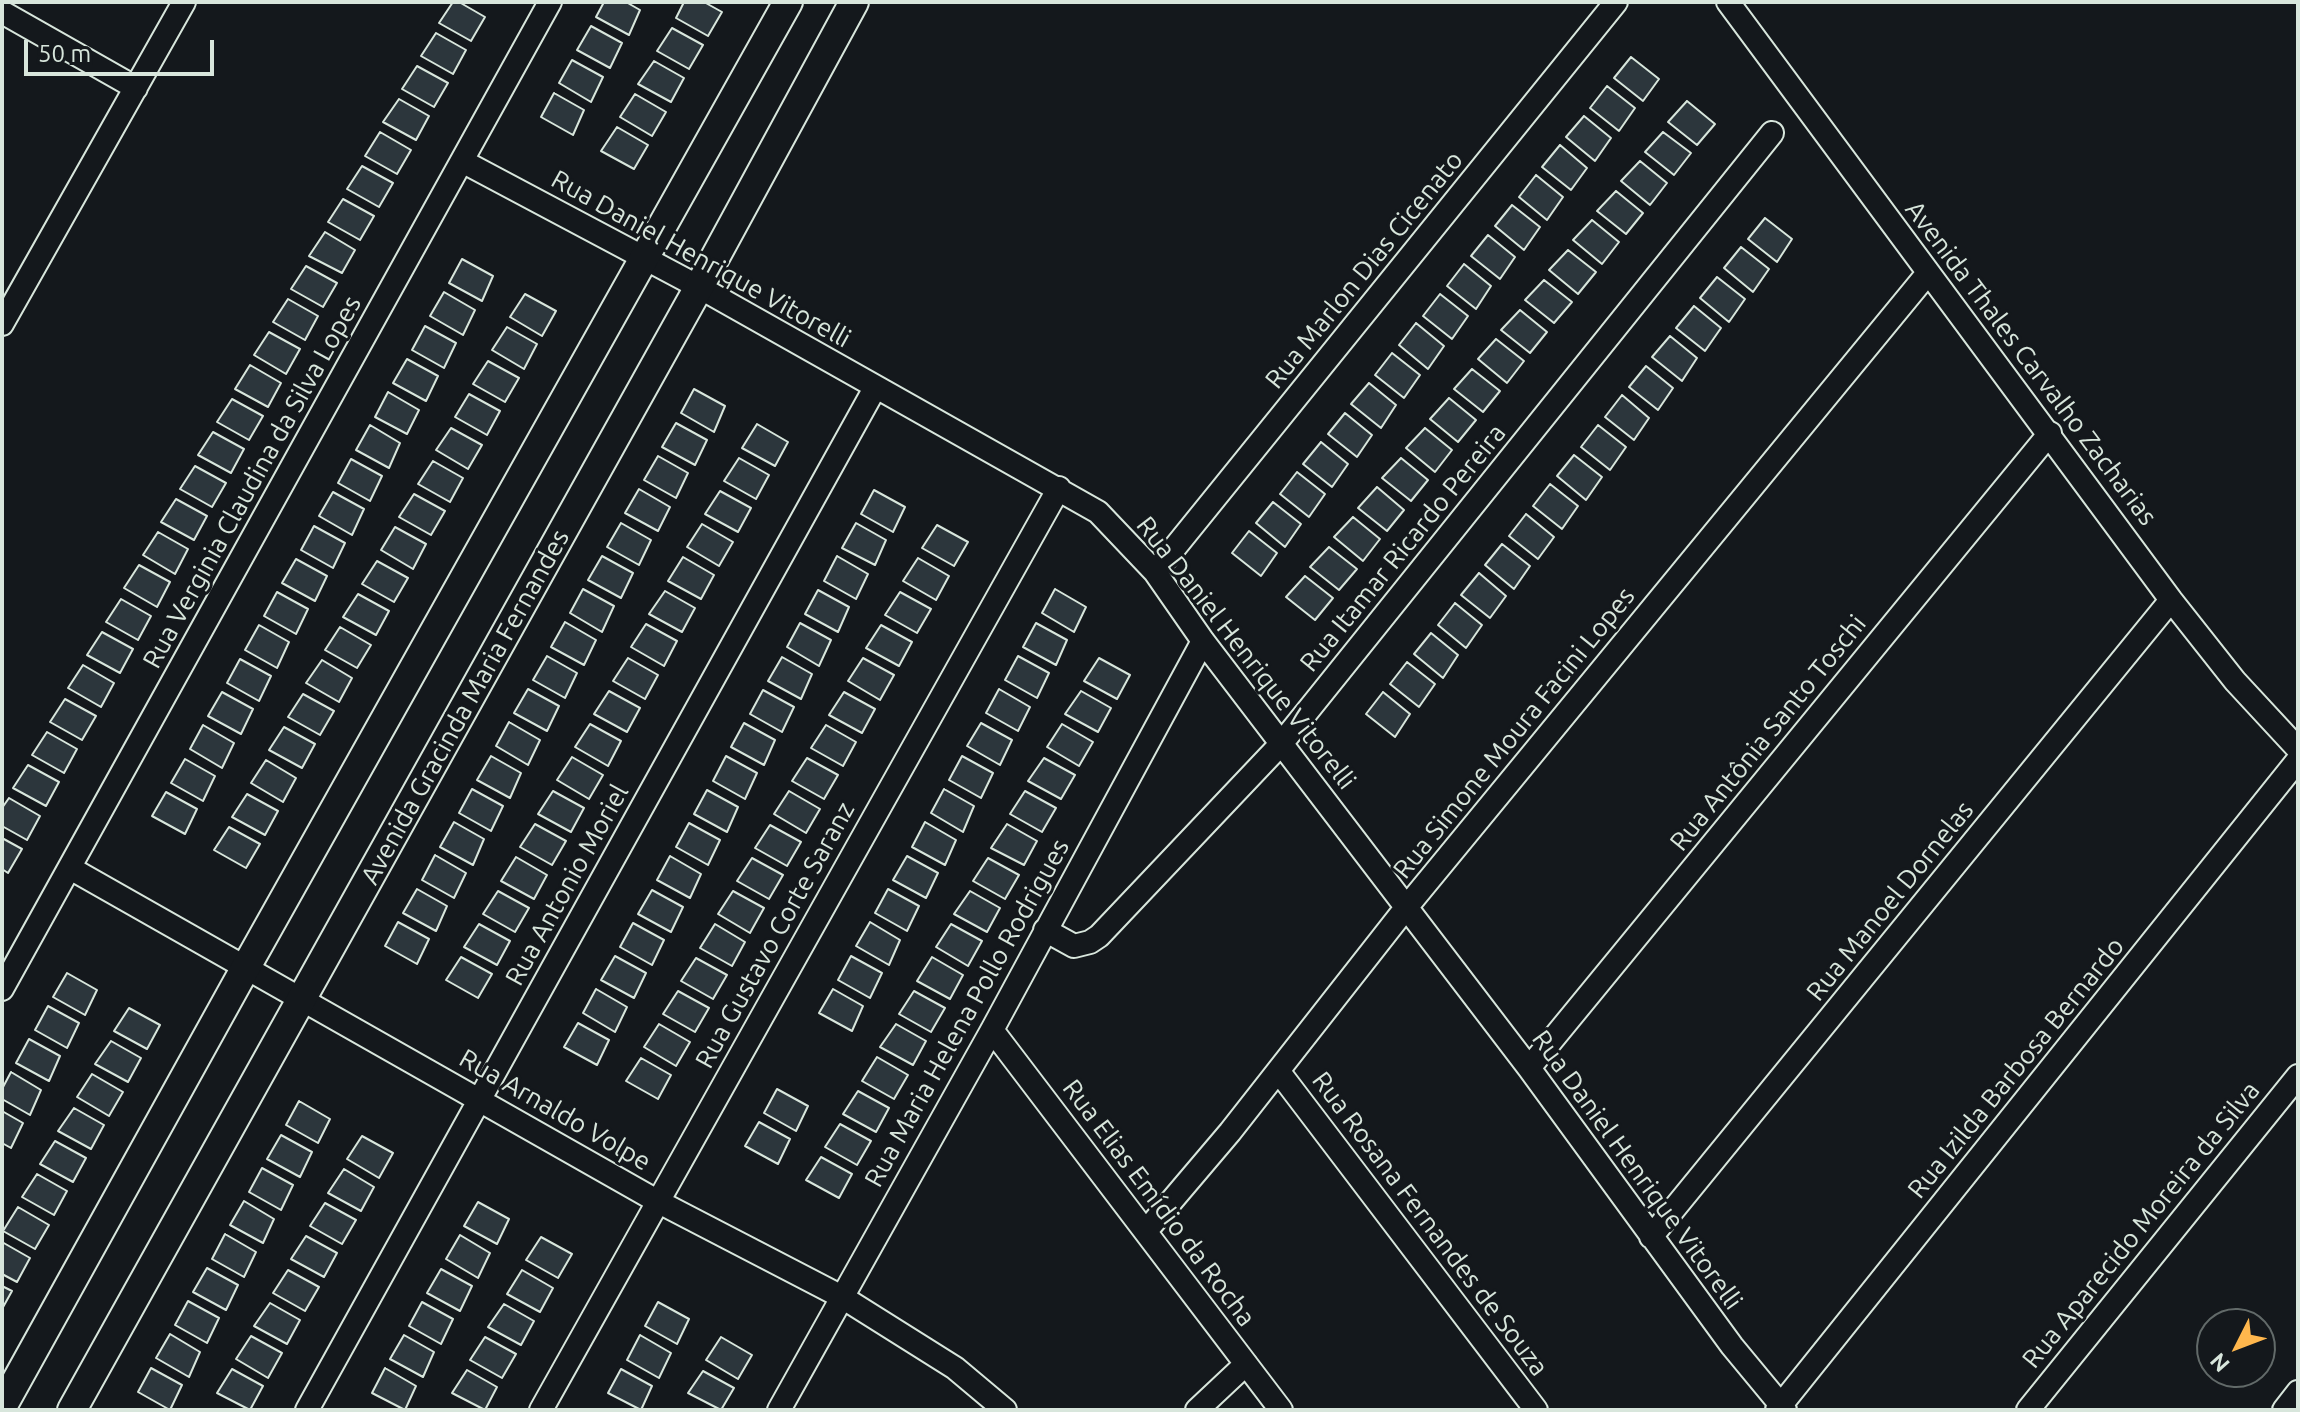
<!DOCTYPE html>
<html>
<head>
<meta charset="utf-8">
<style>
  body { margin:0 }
  #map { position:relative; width:2300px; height:1412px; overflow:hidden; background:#14181c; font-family:Ubuntu,sans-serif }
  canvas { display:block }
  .frame { position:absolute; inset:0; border:4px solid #d8e6dc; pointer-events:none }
  .north { position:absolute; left:2196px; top:1308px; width:80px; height:80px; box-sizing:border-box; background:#14181c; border:2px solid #626a69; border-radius:50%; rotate:228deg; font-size:22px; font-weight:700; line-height:32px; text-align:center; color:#d8e6dc }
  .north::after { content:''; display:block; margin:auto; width:28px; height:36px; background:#ffb74d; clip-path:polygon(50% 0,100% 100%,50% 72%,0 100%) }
  .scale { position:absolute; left:24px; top:40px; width:190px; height:36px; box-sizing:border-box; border:4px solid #d8e6dc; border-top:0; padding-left:10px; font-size:24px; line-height:28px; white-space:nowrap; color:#d8e6dc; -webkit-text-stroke:6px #14181c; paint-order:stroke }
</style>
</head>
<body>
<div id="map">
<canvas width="2300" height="1412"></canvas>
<div class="frame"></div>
<div class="north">N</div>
<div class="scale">50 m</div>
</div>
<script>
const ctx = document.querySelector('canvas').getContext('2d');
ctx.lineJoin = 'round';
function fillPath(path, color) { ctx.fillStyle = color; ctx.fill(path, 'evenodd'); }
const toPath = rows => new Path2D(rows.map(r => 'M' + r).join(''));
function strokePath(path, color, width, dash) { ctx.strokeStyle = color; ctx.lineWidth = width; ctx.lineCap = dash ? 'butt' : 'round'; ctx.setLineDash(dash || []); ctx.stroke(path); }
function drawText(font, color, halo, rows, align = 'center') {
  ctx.font = font + ' Ubuntu,sans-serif'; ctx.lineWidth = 6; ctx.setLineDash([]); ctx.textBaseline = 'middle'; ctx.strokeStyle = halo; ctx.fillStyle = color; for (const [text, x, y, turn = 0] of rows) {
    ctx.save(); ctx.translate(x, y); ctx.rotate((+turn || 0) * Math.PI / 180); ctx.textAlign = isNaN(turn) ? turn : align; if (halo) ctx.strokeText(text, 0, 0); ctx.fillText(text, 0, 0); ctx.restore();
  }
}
const building = toPath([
  [453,2,459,2,485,17,471,41,439,23,453,2],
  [604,2,626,2,640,10,629,35,596,17,604,2],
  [684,2,704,2,722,12,708,36,676,18,684,2],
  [591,26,622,43,610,68,577,50,591,26],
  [672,28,703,45,689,69,657,51,672,28],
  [436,33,466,50,453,74,421,56,436,33],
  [1631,57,1659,79,1643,101,1614,78,1631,57],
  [572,60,603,77,591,102,559,83,572,60],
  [654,61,684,78,671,102,638,84,654,61],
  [417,66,448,83,434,107,402,89,417,66],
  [1607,86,1635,108,1619,131,1590,108,1607,86],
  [554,93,584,110,573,135,541,117,554,93],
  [635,94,666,112,652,136,620,117,635,94],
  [399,99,429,116,416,140,383,122,399,99],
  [1687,101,1715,124,1697,145,1668,122,1687,101],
  [1584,116,1611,138,1595,161,1566,137,1584,116],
  [617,127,648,145,634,169,601,151,617,127],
  [380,132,411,150,397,174,365,156,380,132],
  [1663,132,1691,153,1674,175,1645,152,1663,132],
  [1560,145,1587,168,1571,190,1542,167,1560,145],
  [1640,161,1667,183,1650,205,1621,181,1640,161],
  [362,166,393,183,379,207,347,189,362,166],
  [1536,175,1563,197,1547,220,1519,197,1536,175],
  [1616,191,1643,213,1626,234,1597,211,1616,191],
  [343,199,374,216,360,240,328,222,343,199],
  [1512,205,1540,227,1524,250,1495,226,1512,205],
  [1765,218,1792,239,1777,262,1748,239,1765,218],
  [1592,220,1619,242,1602,264,1573,240,1592,220],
  [325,232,355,250,342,273,309,256,325,232],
  [1488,235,1515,257,1500,279,1471,256,1488,235],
  [1741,247,1769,269,1753,292,1724,268,1741,247],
  [1568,250,1596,272,1578,294,1549,270,1568,250],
  [462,259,493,276,482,301,449,283,462,259],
  [1464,264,1491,286,1476,309,1447,286,1464,264],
  [306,266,337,283,323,307,291,289,306,266],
  [1717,277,1745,299,1729,322,1700,298,1717,277],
  [1544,280,1572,302,1554,323,1525,300,1544,280],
  [444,292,475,310,463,335,430,316,444,292],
  [525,294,556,311,542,336,510,317,525,294],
  [1440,294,1468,316,1452,339,1423,316,1440,294],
  [288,299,318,316,305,340,273,322,288,299],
  [1694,306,1721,328,1705,351,1676,328,1694,306],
  [1520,310,1547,332,1530,353,1501,330,1520,310],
  [1416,323,1444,346,1428,369,1399,345,1416,323],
  [425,326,456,343,444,368,412,350,425,326],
  [507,327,537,344,524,369,492,350,507,327],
  [269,332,300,349,286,374,254,355,269,332],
  [1670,336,1697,358,1682,381,1652,357,1670,336],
  [1496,339,1524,361,1507,383,1478,359,1496,339],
  [1392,353,1420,375,1404,398,1375,375,1392,353],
  [407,359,438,376,426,401,393,383,407,359],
  [488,361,519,378,505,402,473,384,488,361],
  [250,365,281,383,268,407,235,389,250,365],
  [1646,366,1673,388,1658,410,1629,387,1646,366],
  [1472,369,1500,391,1483,412,1454,389,1472,369],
  [1369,383,1396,405,1381,428,1351,404,1369,383],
  [694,389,725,406,714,432,681,413,694,389],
  [388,392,419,410,407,434,375,417,388,392],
  [469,394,500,411,487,435,455,417,469,394],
  [1622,395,1649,418,1634,440,1605,417,1622,395],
  [1449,398,1476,420,1458,442,1430,419,1449,398],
  [232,399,263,416,249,440,217,422,232,399],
  [1345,413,1372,435,1357,457,1328,434,1345,413],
  [676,423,707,440,695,465,662,447,676,423],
  [757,424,788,442,775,466,742,448,757,424],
  [370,425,400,443,389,468,356,450,370,425],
  [1598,425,1626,447,1610,470,1581,447,1598,425],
  [451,428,482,445,468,469,436,450,451,428],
  [1425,428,1452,450,1435,472,1406,448,1425,428],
  [213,432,244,449,231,473,198,455,213,432],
  [1321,442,1348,464,1332,487,1303,464,1321,442],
  [1574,455,1602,477,1586,500,1557,476,1574,455],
  [658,456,688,473,676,498,644,480,658,456],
  [739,458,769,475,756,499,724,481,739,458],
  [1401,458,1428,480,1411,501,1382,478,1401,458],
  [351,459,382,476,370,501,338,483,351,459],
  [433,461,463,478,450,502,418,484,433,461],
  [195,466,226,483,212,507,180,489,195,466],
  [1297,472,1325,494,1309,517,1280,494,1297,472],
  [1550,484,1578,506,1562,529,1533,506,1550,484],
  [1377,487,1404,510,1387,531,1358,508,1377,487],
  [639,489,670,507,658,531,625,513,639,489],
  [874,490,905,507,893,532,861,514,874,490],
  [720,491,751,508,738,532,705,514,720,491],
  [333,492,364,509,352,535,319,516,333,492],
  [414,494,445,511,431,535,399,517,414,494],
  [176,499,207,516,194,540,161,522,176,499],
  [1273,502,1301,524,1285,547,1256,523,1273,502],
  [1526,514,1554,537,1538,559,1509,536,1526,514],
  [1353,517,1380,539,1363,561,1334,537,1353,517],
  [621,523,651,540,639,565,607,547,621,523],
  [856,523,886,540,875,565,842,548,856,523],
  [702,524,733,542,719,566,687,547,702,524],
  [937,525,968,542,954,566,922,548,937,525],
  [314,526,345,543,333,568,301,550,314,526],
  [395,527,426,544,413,569,381,550,395,527],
  [1249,531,1277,553,1261,576,1232,553,1249,531],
  [158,532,188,549,175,574,143,555,158,532],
  [1502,544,1530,566,1514,589,1485,565,1502,544],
  [1329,547,1357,569,1339,590,1310,567,1329,547],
  [602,556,633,573,621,598,588,580,602,556],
  [837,556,868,574,856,599,824,581,837,556],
  [683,557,714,575,701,599,668,581,683,557],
  [918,558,949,576,936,600,903,581,918,558],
  [296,559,327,576,315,601,282,583,296,559],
  [377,561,408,578,394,602,362,584,377,561],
  [139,565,170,582,157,607,124,588,139,565],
  [1479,573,1506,596,1490,618,1461,595,1479,573],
  [1305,576,1333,598,1315,620,1286,597,1305,576],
  [583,589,614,606,602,632,570,613,583,589],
  [1055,589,1086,607,1074,632,1042,613,1055,589],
  [818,590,849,607,838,632,805,614,818,590],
  [665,591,695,608,682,632,649,614,665,591],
  [277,592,308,609,296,634,264,616,277,592],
  [900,592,931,609,917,633,885,615,900,592],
  [358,594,389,611,376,635,343,617,358,594],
  [121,599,151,616,138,640,106,622,121,599],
  [1455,603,1482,625,1466,648,1438,625,1455,603],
  [565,622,596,640,584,665,551,647,565,622],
  [800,623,831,640,819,666,787,647,800,623],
  [1036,623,1067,640,1056,665,1023,647,1036,623],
  [646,624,677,641,664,666,631,647,646,624],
  [259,625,289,642,277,668,245,650,259,625],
  [881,625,912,642,899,666,866,648,881,625],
  [340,627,371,645,357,668,325,650,340,627],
  [102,632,133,649,120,673,87,655,102,632],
  [1431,633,1458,655,1443,678,1414,654,1431,633],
  [547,656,577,673,565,698,533,680,547,656],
  [1018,656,1049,673,1037,698,1005,680,1018,656],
  [782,657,812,674,801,699,768,681,782,657],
  [628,658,658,675,645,699,613,681,628,658],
  [863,658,894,675,880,700,848,681,863,658],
  [1099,658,1130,675,1117,699,1084,681,1099,658],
  [240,659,271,676,259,701,227,683,240,659],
  [322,660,352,678,339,702,306,683,322,660],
  [1407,662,1435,684,1419,707,1390,684,1407,662],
  [83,665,114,683,101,707,68,688,83,665],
  [528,689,559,706,547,731,514,713,528,689],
  [999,689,1030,707,1018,731,986,713,999,689],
  [763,690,794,707,782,732,750,714,763,690],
  [609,691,640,708,627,732,594,714,609,691],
  [1081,691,1111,708,1098,732,1065,714,1081,691],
  [222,692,253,709,241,734,208,716,222,692],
  [844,692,875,709,862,733,829,715,844,692],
  [1383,692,1410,714,1395,737,1366,714,1383,692],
  [303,694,334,711,320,735,288,717,303,694],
  [65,699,96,716,82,740,50,722,65,699],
  [509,722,540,740,528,765,496,746,509,722],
  [744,723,775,740,764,765,731,747,744,723],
  [981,723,1012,740,1000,765,967,746,981,723],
  [590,724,621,741,608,766,575,747,590,724],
  [1062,724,1093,742,1079,766,1047,747,1062,724],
  [203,725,234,743,222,768,190,749,203,725],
  [826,725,856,742,843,766,811,748,826,725],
  [284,727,315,744,302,768,269,750,284,727],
  [47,732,77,749,64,773,32,755,47,732],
  [491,756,521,773,510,798,477,780,491,756],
  [726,756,757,773,745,799,713,781,726,756],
  [962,756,993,773,981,798,949,780,962,756],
  [572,757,603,775,589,799,557,780,572,757],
  [807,758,838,775,824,799,792,781,807,758],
  [1044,758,1075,775,1061,799,1028,781,1044,758],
  [185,759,215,776,203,801,171,783,185,759],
  [266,760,296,778,283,802,251,783,266,760],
  [28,765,59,782,46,806,13,788,28,765],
  [472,789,503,806,491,831,459,813,472,789],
  [944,789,974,806,963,832,931,813,944,789],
  [707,790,738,807,727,832,694,814,707,790],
  [553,791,584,808,571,832,538,814,553,791],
  [789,791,820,809,806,833,774,814,789,791],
  [1025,791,1056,808,1042,832,1010,814,1025,791],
  [166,792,197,809,185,834,152,816,166,792],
  [247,794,278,811,265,835,232,817,247,794],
  [9,798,40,816,27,840,2,826,2,808,9,798],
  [454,822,484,839,473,865,440,847,454,822],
  [925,822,956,840,945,865,912,847,925,822],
  [689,823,720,840,708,865,676,847,689,823],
  [535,824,566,841,552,865,520,847,535,824],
  [1007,824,1037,841,1024,865,991,848,1007,824],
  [770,825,801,842,787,866,755,848,770,825],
  [229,827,260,844,246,868,214,850,229,827],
  [2,838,22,849,8,873,2,869,2,838],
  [435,855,466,873,454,898,422,880,435,855],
  [670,856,701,874,690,898,657,880,670,856],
  [907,856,938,873,926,898,893,880,907,856],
  [516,857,547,875,534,899,501,881,516,857],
  [752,858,783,875,769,899,737,881,752,858],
  [988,858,1019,875,1005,899,973,881,988,858],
  [417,889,447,906,436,931,403,913,417,889],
  [888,889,919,906,907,931,875,913,888,889],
  [652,890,683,907,671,932,638,914,652,890],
  [498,891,529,908,515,932,483,914,498,891],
  [733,891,764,908,750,933,718,914,733,891],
  [970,891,1000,908,987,932,954,914,970,891],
  [398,922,429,939,417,964,385,946,398,922],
  [870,922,900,940,889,965,856,946,870,922],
  [633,923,664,940,652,965,620,947,633,923],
  [479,924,510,941,497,965,464,947,479,924],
  [715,924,745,942,732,966,700,948,715,924],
  [951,924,982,941,968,966,936,947,951,924],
  [615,956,646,973,634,998,601,980,615,956],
  [851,956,882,973,870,998,838,980,851,956],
  [461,957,492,974,478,998,446,980,461,957],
  [932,957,963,975,950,999,917,981,932,957],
  [696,958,727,975,713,999,681,981,696,958],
  [67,973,97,990,85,1015,53,997,67,973],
  [596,989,627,1007,615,1032,583,1013,596,989],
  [833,989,863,1006,852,1031,819,1013,833,989],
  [678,991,709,1008,695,1032,663,1014,678,991],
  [914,991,945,1008,931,1032,899,1014,914,991],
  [48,1006,79,1023,67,1048,35,1030,48,1006],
  [129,1008,160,1025,147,1049,114,1031,129,1008],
  [578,1023,609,1040,597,1065,564,1047,578,1023],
  [659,1024,690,1042,676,1066,644,1047,659,1024],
  [896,1024,926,1041,913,1065,880,1047,896,1024],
  [29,1039,60,1056,49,1081,16,1063,29,1039],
  [111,1041,141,1058,128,1082,95,1064,111,1041],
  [877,1057,908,1075,894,1099,862,1081,877,1057],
  [641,1058,671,1075,658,1099,626,1081,641,1058],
  [11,1072,41,1090,30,1115,2,1099,2,1089,11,1072],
  [92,1074,123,1092,109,1116,77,1097,92,1074],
  [777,1089,808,1106,796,1131,764,1113,777,1089],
  [858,1091,889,1108,876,1132,843,1114,858,1091],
  [299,1101,330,1119,318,1143,286,1125,299,1101],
  [74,1108,104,1125,91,1149,58,1131,74,1108],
  [2,1111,23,1123,11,1148,2,1143,2,1111],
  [759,1122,790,1139,778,1164,745,1146,759,1122],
  [840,1124,871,1141,857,1165,825,1147,840,1124],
  [281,1135,312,1152,300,1177,267,1159,281,1135],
  [362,1136,393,1153,379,1178,347,1159,362,1136],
  [55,1141,86,1158,73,1182,40,1164,55,1141],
  [821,1157,852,1174,839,1198,806,1180,821,1157],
  [262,1168,293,1185,281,1210,249,1192,262,1168],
  [344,1169,374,1187,361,1211,328,1193,344,1169],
  [37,1174,67,1191,54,1215,22,1197,37,1174],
  [244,1201,274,1219,263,1243,230,1225,244,1201],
  [478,1202,509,1219,497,1244,464,1226,478,1202],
  [325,1203,356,1220,342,1244,310,1226,325,1203],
  [18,1207,49,1225,35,1249,3,1231,18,1207],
  [225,1234,256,1252,244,1277,212,1259,225,1234],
  [460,1235,490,1253,478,1278,446,1259,460,1235],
  [306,1236,337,1253,324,1277,291,1259,306,1236],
  [541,1237,572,1254,558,1278,526,1260,541,1237],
  [2,1242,30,1258,17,1282,2,1274,2,1242],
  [207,1268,238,1285,226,1310,193,1292,207,1268],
  [441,1269,472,1286,460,1311,427,1293,441,1269],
  [288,1270,319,1287,305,1311,273,1293,288,1270],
  [522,1270,553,1288,540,1312,507,1294,522,1270],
  [2,1286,12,1291,2,1309,2,1286],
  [188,1301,219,1318,207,1343,175,1325,188,1301],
  [422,1302,453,1319,441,1344,409,1326,422,1302],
  [658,1302,689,1319,677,1344,645,1326,658,1302],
  [270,1303,300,1320,287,1344,254,1326,270,1303],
  [504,1304,534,1321,521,1345,488,1327,504,1304],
  [170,1334,200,1352,189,1377,156,1358,170,1334],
  [404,1335,434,1352,423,1377,390,1359,404,1335],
  [640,1335,671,1353,659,1378,627,1360,640,1335],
  [251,1336,282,1353,268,1378,236,1359,251,1336],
  [485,1337,516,1354,502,1378,470,1360,485,1337],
  [721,1337,752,1355,738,1379,706,1360,721,1337],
  [151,1368,182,1385,170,1410,138,1392,151,1368],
  [385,1368,416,1386,405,1410,372,1393,385,1368],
  [232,1369,263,1386,250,1410,217,1393,232,1369],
  [621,1369,652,1386,641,1410,608,1393,621,1369],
  [467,1370,497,1387,485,1410,452,1393,467,1370],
  [703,1371,734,1388,721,1410,688,1393,703,1371]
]);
fillPath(building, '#2c363c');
strokePath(building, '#d8e6dc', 2);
const minor = toPath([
  [1728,2,2171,600,2235,681,2298,749],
  [2,12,136,88],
  [462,161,699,287,1098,512,1155,572,1203,641,1529,1068,1732,1346,1785,1410],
  [2,324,184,2],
  [1155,572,1616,2],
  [70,868,657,1201,842,1297,955,1368,1005,1410],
  [1045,930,1074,946,1090,942,1099,936,1281,744,1772,133],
  [2,989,550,2],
  [992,1030,1281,1410],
  [1529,1068,2050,433],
  [1279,1072,1536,1410],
  [1146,1231,1230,1132,1405,909,1928,273],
  [1651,1237,2171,600],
  [307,1410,875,388],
  [541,1410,1059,488],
  [779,1410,992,1030,1203,641],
  [1197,1410,1246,1364],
  [1777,1410,2298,760],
  [2028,1410,2298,1076],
  [2284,1410,2298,1392]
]);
const tertiary = toPath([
  [2,1407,246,967,788,2],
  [72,1410,699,287,854,2]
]);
strokePath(minor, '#d8e6dc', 26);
strokePath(tertiary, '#d8e6dc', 32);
strokePath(minor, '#14181c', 22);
strokePath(tertiary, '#14181c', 28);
drawText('26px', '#d8e6dc', '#14181c', [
  ["Rua Daniel Henrique Vitorelli",701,259,29],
  ["Rua Marlon Dias Cicenato",1364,270,-51],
  ["Avenida Thales Carvalho Zacharias",2031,363,53],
  ["Rua Verginia Claudina da Silva Lopes",252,482,-61],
  ["Rua Itamar Ricardo Pereira",1403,548,-51],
  ["Rua Daniel Henrique Vitorelli",1246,653,52],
  ["Avenida Gracinda Maria Fernandes",465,707,-61],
  ["Rua Simone Moura Facini Lopes",1514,733,-51],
  ["Rua Antônia Santo Toschi",1768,733,-51],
  ["Rua Antonio Moriel",567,885,-61],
  ["Rua Manoel Dornelas",1890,901,-51],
  ["Rua Gustavo Corte Saranz",775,935,-61],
  ["Rua Maria Helena Pollo Rodrigues",967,1013,-61],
  ["Rua Izilda Barbosa Bernardo",2016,1068,-51],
  ["Rua Arnaldo Volpe",555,1110,30],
  ["Rua Daniel Henrique Vitorelli",1637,1170,54],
  ["Rua Elias Emídio da Rocha",1159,1203,53],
  ["Rua Rosana Fernandes de Souza",1430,1224,53],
  ["Rua Aparecido Moreira da Silva",2141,1225,-51]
]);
</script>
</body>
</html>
